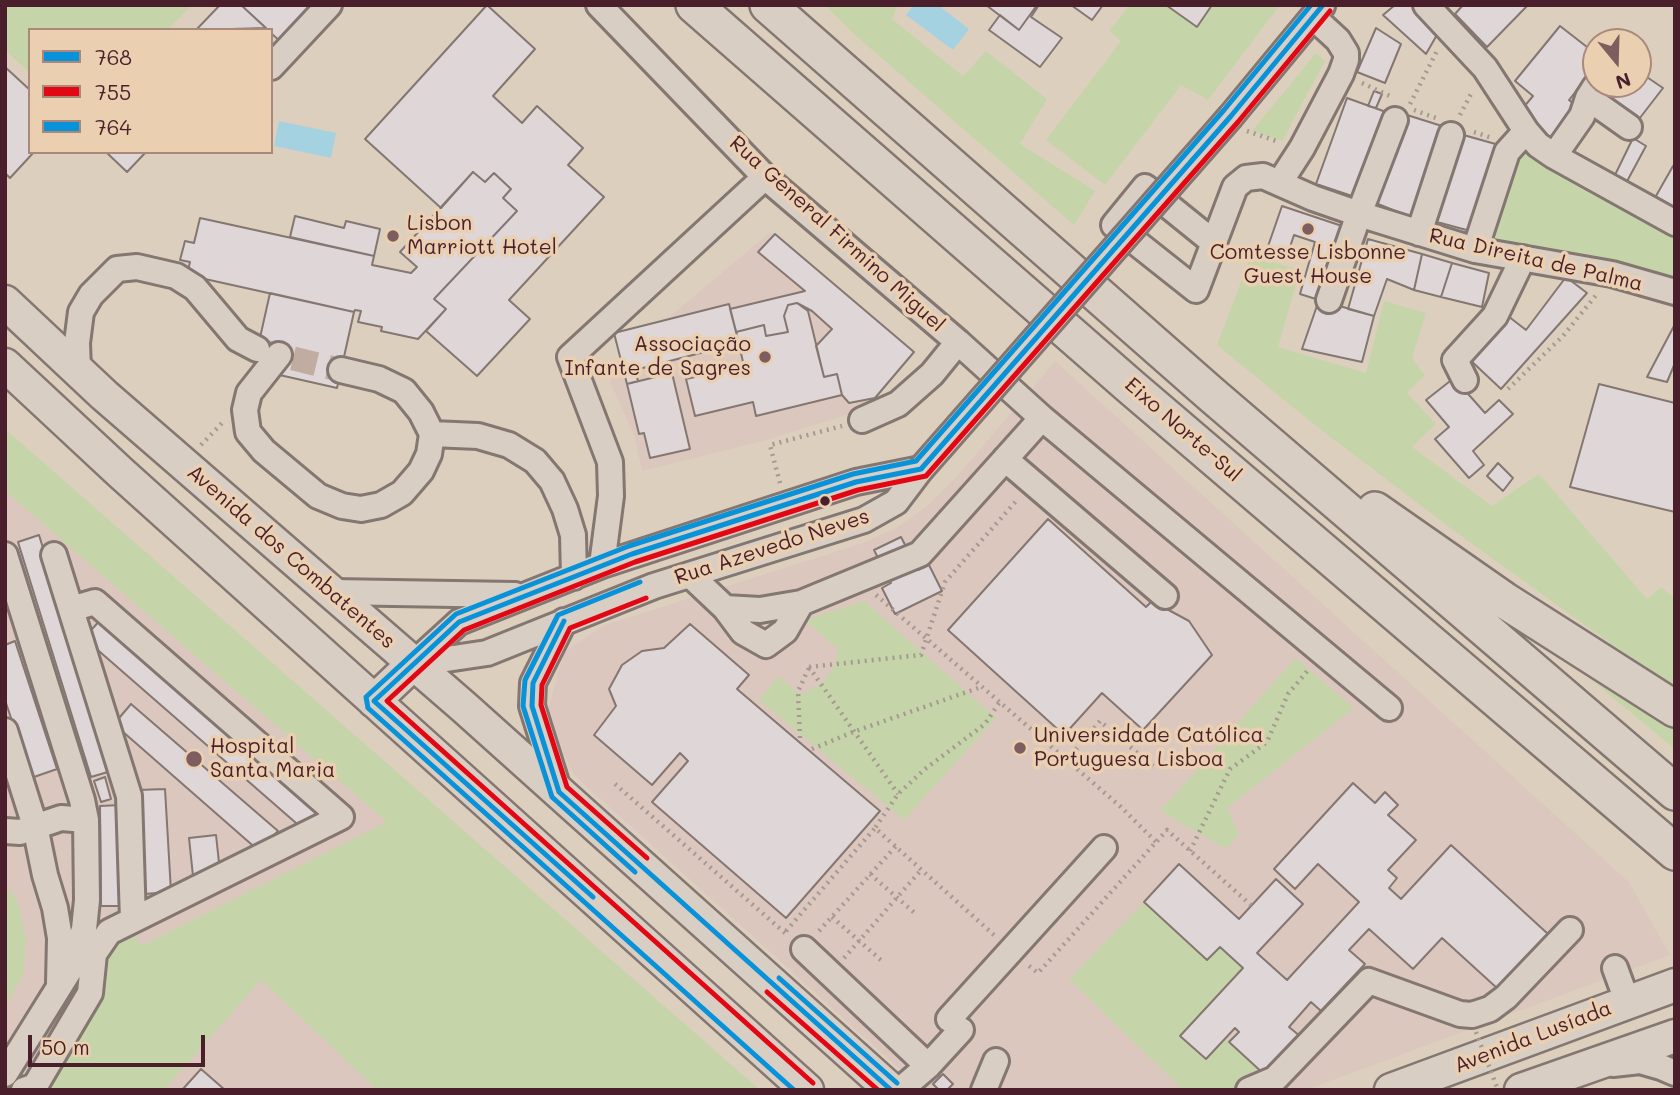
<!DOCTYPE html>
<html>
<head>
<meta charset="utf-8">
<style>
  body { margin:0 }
  #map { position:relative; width:1680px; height:1095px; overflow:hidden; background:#ddcfbe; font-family:Mali,sans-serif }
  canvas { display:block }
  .frame { position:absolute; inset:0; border:7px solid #4a1f2b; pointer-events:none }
  .legend { position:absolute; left:28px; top:28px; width:245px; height:126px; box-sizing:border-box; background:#ead0b1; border:2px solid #aa897b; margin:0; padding:9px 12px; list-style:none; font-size:21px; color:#4a1f2b }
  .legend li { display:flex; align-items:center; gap:14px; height:35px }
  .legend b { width:35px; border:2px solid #aa897b }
  .north { position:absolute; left:1582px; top:28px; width:70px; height:70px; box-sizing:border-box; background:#ead0b1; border:2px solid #aa897b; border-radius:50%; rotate:161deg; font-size:19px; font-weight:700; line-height:28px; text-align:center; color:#4a1f2b }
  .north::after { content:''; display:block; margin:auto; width:24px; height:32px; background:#7d5d5e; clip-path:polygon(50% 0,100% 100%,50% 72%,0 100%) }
  .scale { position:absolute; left:28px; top:1035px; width:177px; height:32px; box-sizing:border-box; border:4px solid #4a1f2b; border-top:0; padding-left:9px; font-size:21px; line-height:24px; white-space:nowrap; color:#4a1f2b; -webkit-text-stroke:5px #ead0b1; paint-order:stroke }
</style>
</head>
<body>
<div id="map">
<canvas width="1680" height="1095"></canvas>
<div class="frame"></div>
<ul class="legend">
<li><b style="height:9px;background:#0792da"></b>768</li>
<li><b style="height:9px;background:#e30613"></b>755</li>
<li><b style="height:9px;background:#0792da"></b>764</li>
</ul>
<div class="north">N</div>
<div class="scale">50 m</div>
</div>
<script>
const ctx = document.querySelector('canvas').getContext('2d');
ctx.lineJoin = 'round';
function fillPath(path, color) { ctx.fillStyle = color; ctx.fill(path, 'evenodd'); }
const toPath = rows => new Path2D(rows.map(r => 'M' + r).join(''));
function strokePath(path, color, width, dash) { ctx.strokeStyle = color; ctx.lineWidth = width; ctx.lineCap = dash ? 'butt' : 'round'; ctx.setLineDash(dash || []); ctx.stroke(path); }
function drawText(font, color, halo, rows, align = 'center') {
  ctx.font = font + ' Mali,sans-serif'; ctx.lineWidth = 7; ctx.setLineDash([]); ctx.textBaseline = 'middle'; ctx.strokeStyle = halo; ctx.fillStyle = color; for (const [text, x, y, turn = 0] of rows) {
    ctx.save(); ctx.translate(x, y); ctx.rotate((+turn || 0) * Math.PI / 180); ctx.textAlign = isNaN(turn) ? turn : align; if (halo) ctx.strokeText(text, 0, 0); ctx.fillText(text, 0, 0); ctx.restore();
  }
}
fillPath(toPath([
  [769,233,775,234,914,352,875,398,853,413,763,441,642,471,634,436,610,382,612,366,622,363,614,333,667,319],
  [1055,361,1629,882,1670,955,1306,1090,923,1090,575,776,545,720,564,652,605,625,863,543,896,528,927,506,960,473],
  [5,429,760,1090,5,1090]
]), '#dcc7be');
fillPath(toPath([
  [5,5,192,5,167,30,30,30,30,73,5,50],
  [825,5,898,5,892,19,963,76,986,51,1047,99,1020,144,1095,191,1074,225,856,36],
  [1130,5,1166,5,1196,27,1212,5,1280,5,1208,100,1181,85,1105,185,1046,140,1121,41,1109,31],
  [1316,53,1325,61,1282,141,1252,131],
  [1526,131,1675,223,1675,292,1475,250],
  [1251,256,1300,270,1278,347,1366,373,1384,301,1426,313,1412,358,1425,375,1407,393,1436,424,1412,447,1492,506,1539,474,1647,599,1661,587,1675,598,1675,690,1457,533,1316,426,1217,345],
  [5,429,760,1090,377,1090,261,980,164,1090,44,1090,116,939,133,931,141,946,387,822,5,491],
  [864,601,996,718,904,820,759,700,778,676,801,695,823,682,835,664,838,649,805,620],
  [1295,658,1354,708,1227,808,1239,834,1226,849,1160,811],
  [1578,669,1675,730,1675,749],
  [5,884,19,904,26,940,23,974,5,1007],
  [1144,902,1207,960,1220,947,1243,968,1180,1036,1206,1059,1226,1038,1265,1075,1232,1090,1183,1090,1069,979]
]), '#c5d5a9');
fillPath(toPath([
  [914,5,938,5,969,29,953,50,906,15],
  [279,121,336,133,331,158,274,146]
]), '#a5d2e0');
const building = toPath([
  [220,5,241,5,266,28,196,30,220,5],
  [241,5,321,5,284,45,271,33,271,30,268,30,241,5],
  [487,5,535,49,493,96,522,123,537,106,583,148,568,165,604,197,509,300,530,319,477,376,426,331,446,309,434,299,517,211,503,198,511,189,494,173,485,182,473,172,441,208,365,139,487,5],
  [986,5,1037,5,1019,30,986,5],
  [1037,5,1039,5,1031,17,1062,38,1040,67,989,30,1000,15,1019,30,1037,5],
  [1071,5,1103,5,1092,20,1071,5],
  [1166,5,1212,5,1197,27,1166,5],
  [1395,5,1413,5,1438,33,1426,54,1383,15,1395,5],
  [1463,5,1528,5,1487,47,1455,14,1463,5],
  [1560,26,1596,54,1596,66,1569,100,1578,107,1551,140,1541,133,1523,108,1533,96,1515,81,1560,26],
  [1376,28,1401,44,1385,83,1357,72,1376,28],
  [5,67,30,90,30,152,34,152,10,178,5,173,5,67],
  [1638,71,1663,88,1636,123,1598,98,1610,84,1638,84,1638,71],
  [1374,91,1382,94,1376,108,1368,106,1374,91],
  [1347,98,1386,112,1355,197,1316,184,1347,98],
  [1407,115,1445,127,1413,218,1373,202,1407,115],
  [1460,134,1499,145,1474,232,1437,222,1460,134],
  [1633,138,1646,146,1625,185,1614,177,1633,138],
  [106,152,146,152,127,172,106,152],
  [1673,166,1675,167,1675,213,1652,203,1673,166],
  [473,172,485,182,494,173,511,189,503,198,517,211,434,299,446,309,418,339,381,331,382,327,358,322,361,311,355,310,354,312,187,275,190,262,180,260,185,241,194,243,200,218,374,256,372,265,411,273,417,267,400,252,473,172],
  [1282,206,1345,227,1319,300,1300,294,1315,242,1294,235,1286,259,1266,252,1282,206],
  [295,216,344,228,346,221,380,229,374,256,290,237,295,216],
  [775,234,914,352,875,398,849,403,842,395,837,374,824,377,816,346,832,329,812,311,797,303,788,305,784,316,788,332,766,336,764,325,736,332,730,309,805,291,758,252,775,234],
  [1368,239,1422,254,1414,290,1387,279,1374,316,1348,309,1368,239],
  [1422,254,1452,263,1441,297,1414,290,1422,254],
  [1452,263,1489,273,1482,307,1441,297,1452,263],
  [1566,277,1587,293,1501,389,1468,358,1508,316,1526,330,1566,277],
  [270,293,354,312,337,388,253,369,270,293],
  [1319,300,1374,316,1362,362,1302,349,1319,300],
  [797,303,808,311,824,377,837,374,842,395,756,416,753,402,695,416,686,379,744,366,736,332,764,325,766,336,788,332,784,316,788,305,797,303],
  [729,304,739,343,635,370,638,381,627,384,614,333,729,304],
  [1675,324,1675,363,1667,382,1647,377,1675,324],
  [672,373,690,449,650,458,644,433,639,434,627,384,672,373],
  [1454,378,1485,413,1499,400,1513,414,1473,451,1484,465,1469,478,1435,439,1449,427,1426,400,1454,378],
  [1599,384,1675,403,1675,512,1570,487,1599,384],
  [1498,463,1513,478,1503,491,1487,476,1498,463],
  [1048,519,1146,607,1152,601,1189,621,1212,655,1143,730,1102,693,1064,735,948,630,1048,519],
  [39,535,111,771,91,777,18,542,39,535],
  [901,537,918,570,929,565,942,591,895,614,882,588,891,583,874,550,901,537],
  [102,618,324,811,304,830,84,638,102,618],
  [690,624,749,675,737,689,880,811,786,918,652,802,688,761,680,753,652,785,594,735,616,706,609,689,622,665,642,651,664,648,690,624],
  [15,641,57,769,31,778,5,700,5,645,15,641],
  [131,704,278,831,259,851,114,724,131,704],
  [105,777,111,799,101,802,94,781,105,777],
  [1353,783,1375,803,1385,792,1398,805,1388,815,1416,840,1388,870,1397,878,1389,888,1401,899,1451,845,1548,934,1498,989,1442,938,1413,969,1369,929,1349,950,1365,964,1321,1011,1311,1002,1289,1027,1301,1037,1265,1075,1229,1042,1239,1032,1235,1028,1206,1059,1180,1036,1243,968,1220,947,1207,960,1144,902,1179,864,1239,919,1276,879,1303,904,1257,953,1287,980,1359,902,1318,864,1295,889,1274,869,1353,783],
  [165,789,171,892,144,894,138,790,165,789],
  [121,805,123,906,101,906,100,806,121,805],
  [216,835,220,872,193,876,189,838,216,835],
  [201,1069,225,1090,182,1090,201,1069],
  [943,1074,953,1084,947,1090,939,1090,933,1084,943,1074]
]);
fillPath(building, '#dfd6d7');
strokePath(building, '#847670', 2);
strokePath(toPath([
  [258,350,341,370]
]), '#c0aca1', 24, [24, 12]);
const minor = toPath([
  [599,5,765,177,958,342,1042,418,1389,708],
  [1426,5,1485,68,1526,131,1538,145,1554,156,1675,223],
  [271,67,329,5],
  [1595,87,1588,98,1629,127],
  [1231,116,1322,6],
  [1554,156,1582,116,1588,98],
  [1280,182,1302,148,1341,74,1346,60,1346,53,1338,40,1313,17],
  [1419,233,1451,135],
  [1213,242,1145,187,1114,225,1196,290,1235,187,1246,178,1263,176,1313,198,1359,214,1475,250,1612,274,1675,292],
  [1475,250,1507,152,1526,131],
  [1329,300,1359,214,1395,120],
  [279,355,249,393,245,410,248,432,264,451,318,496,342,506,361,509,381,505,402,493,421,471,429,454,432,434],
  [78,370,77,343,81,312,91,295,117,269,137,267,176,276,195,288,238,339,257,349],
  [341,370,379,379,404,391,421,412,432,434,478,436,509,445,535,461,552,481,565,509,573,535,574,577],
  [1465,380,1455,360,1495,316,1523,258],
  [862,420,898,404,932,374,958,342],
  [1005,459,1165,596],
  [5,555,82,800,86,820,87,900,84,929,71,968,5,1074],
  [54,555,129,796,133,920],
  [602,565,611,496,610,462,570,357,765,177],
  [690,575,725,608,760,610,801,603,920,554,1042,418],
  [332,592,515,595],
  [725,608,743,632,766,645,785,631,801,603],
  [413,664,487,653,654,586,864,520,896,502,921,469],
  [413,664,459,622,602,565,856,482,921,469],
  [5,731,35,826,45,875,55,908,60,938,59,983],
  [559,792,532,706,533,683,564,621],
  [5,831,20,832,61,818,86,820],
  [804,949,928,1066],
  [1615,968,1627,1001],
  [949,1019,1104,848],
  [1613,1064,1640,1061,1661,1067,1675,1073],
  [24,1090,35,1086,90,993,94,954,109,932,341,817,95,602,71,609],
  [900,1090,928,1066,961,1030],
  [984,1090,996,1061],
  [1249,1090,1275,1079,1369,981,1460,1014,1472,1015,1490,1009,1506,997,1570,930]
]);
const major = toPath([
  [5,302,104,395,465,708,891,1090],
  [5,365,121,473,807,1090],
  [374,701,413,664],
  [1391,1090,1675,985],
  [1521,1090,1675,1036]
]);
const highway = toPath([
  [694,5,1131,387,1675,852],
  [768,5,1212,395,1675,792],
  [1375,510,1504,600,1675,709]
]);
strokePath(minor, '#847670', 30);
strokePath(major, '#847670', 37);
strokePath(highway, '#847670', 40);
strokePath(toPath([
  [1362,83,1392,97],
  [1410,104,1438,49],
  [1414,110,1436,118],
  [1460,115,1472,92],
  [1247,131,1279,142],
  [1474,132,1492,138],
  [1508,389,1563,336,1597,294],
  [201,445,224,421],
  [780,483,770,445,842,426],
  [876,595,1121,807,1156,842],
  [809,667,921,655,945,582,1018,499],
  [809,667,898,794],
  [800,738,798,691,809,668],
  [812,749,853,732,981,687],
  [1067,760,1100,721,1156,769],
  [615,784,785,933],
  [1190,851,1230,769,1267,742,1288,694,1309,669],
  [870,874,917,915],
  [832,917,882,961],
  [786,931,875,828],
  [819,931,896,846],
  [994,935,875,828,898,794,925,769,985,724,999,703],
  [844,958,922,869],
  [1029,966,1038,973,1167,830,1252,906]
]), '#a59992', 4.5, [2, 5]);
strokePath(minor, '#d8cec3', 24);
strokePath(major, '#d8cec3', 32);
strokePath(highway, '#d8cec3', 35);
const minorBridge = toPath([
  [921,469,1231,116]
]);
strokePath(minorBridge, '#847670', 30, []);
strokePath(toPath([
  [1476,1032,1498,1090]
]), '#a59992', 4.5, [2, 5]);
strokePath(minorBridge, '#d8cec3', 24);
strokePath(toPath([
  [564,621,533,683,532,706,559,792,891,1090],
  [374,701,459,622,632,554,856,482,921,469,1231,116,1323,5],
  [374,701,593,897]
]), '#0792da', 5);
strokePath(toPath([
  [646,598,570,628,542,685,541,705,567,787,647,858],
  [767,992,878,1090],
  [813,1083,387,701,464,630,635,562,858,490,926,476,1238,122,1330,11]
]), '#e30613', 5);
strokePath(toPath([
  [635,872,552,797,523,706,525,680,558,615,640,582],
  [779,978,897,1083],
  [794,1090,368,708,366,697,456,614,629,546,853,474,916,461,1224,110,1311,5]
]), '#0792da', 5);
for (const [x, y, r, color] of [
  [1308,229,7,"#7d5d5e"],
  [393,236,7,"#7d5d5e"],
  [765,357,7,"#7d5d5e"],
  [825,501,6,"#4a1f2b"],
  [1020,748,7,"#7d5d5e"],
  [194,759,9,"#7d5d5e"]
]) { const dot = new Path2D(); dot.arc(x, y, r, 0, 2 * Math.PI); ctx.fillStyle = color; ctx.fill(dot); strokePath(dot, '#ead0b1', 2.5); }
drawText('21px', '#4a1f2b', '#ead0b1', [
  ["Lisbon",407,224],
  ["Marriott Hotel",407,248],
  ["Comtesse Lisbonne",1308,253,"center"],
  ["Guest House",1308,277,"center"],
  ["Associação",751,345,"right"],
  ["Infante de Sagres",751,369,"right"],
  ["Universidade Católica",1034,736],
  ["Portuguesa Lisboa",1034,760],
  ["Hospital",210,747],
  ["Santa Maria",210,771]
], 'left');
drawText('21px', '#4a1f2b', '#ead0b1', [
  ["Rua General Firmino Miguel",837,234,42],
  ["Rua Direita de Palma",1536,260,13],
  ["Eixo Norte-Sul",1183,430,41],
  ["Rua Azevedo Neves",772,547,-18],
  ["Avenida dos Combatentes",291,557,41],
  ["Avenida Lusíada",1533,1037,-21]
]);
</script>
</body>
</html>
